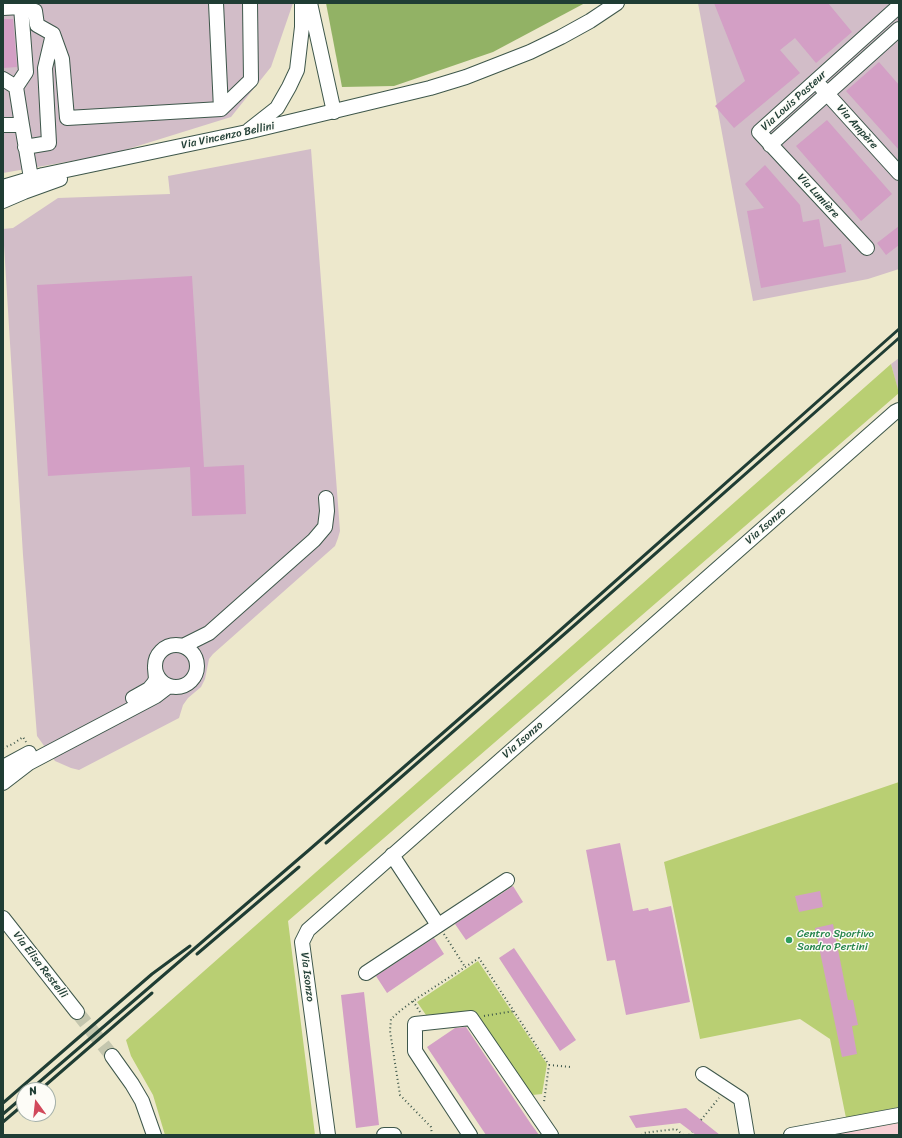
<!DOCTYPE html>
<html>
<head>
<meta charset="utf-8">
<style>
  body { margin:0 }
  #map { position:relative; width:902px; height:1138px; overflow:hidden; background:#ede8cc; font-family:Sriracha,sans-serif }
  canvas { display:block }
  .frame { position:absolute; inset:0; border:4px solid #1f3d34; pointer-events:none }
  .north { position:absolute; left:16px; top:1082px; width:40px; height:40px; box-sizing:border-box; background:#fdfcf7; border:1px solid #a4b0a9; border-radius:50%; rotate:345deg; font-size:11px; font-weight:700; line-height:16px; text-align:center; color:#1f3d34 }
  .north::after { content:''; display:block; margin:auto; width:14px; height:18px; background:#d1495b; clip-path:polygon(50% 0,100% 100%,50% 72%,0 100%) }
</style>
</head>
<body>
<div id="map">
<canvas width="902" height="1138"></canvas>
<div class="frame"></div>
<div class="north">N</div>
</div>
<script>
const ctx = document.querySelector('canvas').getContext('2d');
ctx.lineJoin = 'round';
function fillPath(path, color) { ctx.fillStyle = color; ctx.fill(path, 'evenodd'); }
const toPath = rows => new Path2D(rows.map(r => 'M' + r).join(''));
function strokePath(path, color, width, dash) { ctx.strokeStyle = color; ctx.lineWidth = width; ctx.lineCap = dash ? 'butt' : 'round'; ctx.setLineDash(dash || []); ctx.stroke(path); }
function drawText(font, color, halo, rows, align = 'center') {
  ctx.font = font + ' Sriracha,sans-serif'; ctx.lineWidth = 3; ctx.setLineDash([]); ctx.textBaseline = 'middle'; ctx.strokeStyle = halo; ctx.fillStyle = color; for (const [text, x, y, turn = 0] of rows) {
    ctx.save(); ctx.translate(x, y); ctx.rotate((+turn || 0) * Math.PI / 180); ctx.textAlign = isNaN(turn) ? turn : align; if (halo) ctx.strokeText(text, 0, 0); ctx.fillText(text, 0, 0); ctx.restore();
  }
}
fillPath(toPath([
  [899,1123,899,1135,831,1135]
]), '#f7cfd4');
fillPath(toPath([
  [3,3,293,3,271,67,231,117,112,154,3,173],
  [698,3,899,3,899,269,868,279,753,301],
  [311,149,340,531,338,538,335,546,213,654,209,659,205,679,201,687,188,698,183,705,179,718,79,770,71,768,55,761,37,736,23,555,3,229,13,228,58,198,170,194,168,176],
  [899,358,899,395,891,364]
]), '#d2bdc8');
fillPath(toPath([
  [891,364,899,393,288,921,315,1135,165,1135,153,1095,131,1056,126,1040],
  [899,782,899,1107,846,1118,830,1039,800,1019,700,1039,664,862],
  [478,961,547,1064,542,1094,532,1095,475,1011,426,1015,417,1002]
]), '#b9cf73');
fillPath(toPath([
  [326,3,585,3,493,52,394,86,342,87]
]), '#92b265');
fillPath(toPath([
  [714,3,828,3,852,32,816,63,795,38,780,50,800,73,734,128,715,106,745,81],
  [3,19,13,19,17,67,3,68],
  [879,62,899,85,899,150,846,91],
  [827,120,892,194,861,221,796,146],
  [765,165,800,205,803,222,819,219,824,247,841,244,846,272,761,288,747,211,764,208,745,184],
  [899,226,899,245,886,255,877,243],
  [192,276,204,467,244,465,246,514,192,516,190,467,48,476,37,285],
  [620,843,633,911,648,908,649,911,671,906,690,1002,626,1015,615,960,607,961,586,850],
  [513,886,523,902,466,940,455,924],
  [820,891,823,907,799,912,795,896],
  [833,924,848,1000,853,1000,858,1025,852,1026,857,1054,842,1057,815,928],
  [434,938,444,954,387,993,376,976],
  [514,948,576,1040,560,1051,499,958],
  [364,992,379,1125,356,1128,341,995],
  [466,1027,531,1124,539,1135,486,1135,427,1047,455,1028],
  [686,1108,720,1135,696,1135,680,1123,636,1128,629,1116]
]), '#d39fc5');
strokePath(toPath([
  [77,1012,112,1056]
]), '#c4c6ae', 14, [14, 7]);
const minor = toPath([
  [21,3,21,7,35,11,37,25,53,34,62,59,67,118,221,109,216,3],
  [310,3,334,112],
  [3,8,21,7,26,72,16,87,22,125],
  [3,79,16,87],
  [821,87,899,173],
  [221,109,251,80,250,3],
  [3,125,22,125,31,178],
  [249,130,277,108,289,87,297,70,302,27,302,3],
  [770,145,899,29],
  [25,147,49,143,45,68,53,34],
  [3,187,43,175,247,132,430,88,466,77,530,52,561,37,590,21,617,3],
  [3,201,24,192,60,179],
  [867,248,759,132,899,6],
  '155 666a21 21 0 1 1 42 0a21 21 0 1 1-42 0Z',
  [183,646,209,633,314,540,325,527,327,511,326,498],
  [133,698,149,689,154,683,156,679,155,668],
  [3,767,29,753],
  [3,783,29,763,156,696,169,686],
  [392,855,438,925],
  [3,918,77,1012],
  [366,973,507,880],
  [112,1056,132,1084,142,1101,154,1135],
  [703,1074,741,1099,747,1135],
  [328,1135,302,942,308,930,895,412,899,410],
  [384,1135,394,1135],
  [470,1135,415,1051,415,1024,471,1018,551,1135],
  [791,1135,899,1115]
]);
strokePath(minor, '#3e574b', 16);
strokePath(toPath([
  [3,748,13,744,23,737,26,742],
  [444,934,465,967],
  [413,1001,420,1012],
  [484,1016,514,1011],
  [549,1065,571,1067],
  [701,1120,719,1098],
  [432,1135,431,1127,400,1095,390,1031,391,1019,400,1011,413,1001,479,958,549,1065,544,1102],
  [642,1135,643,1133,676,1129,683,1135],
  [689,1135,692,1132]
]), '#3e574b', 2, [1, 3]);
strokePath(minor, '#fff', 14);
strokePath(toPath([
  [326,843,577,623,899,338],
  [197,954,299,867],
  [30,1090,309,850,539,649,899,329],
  [40,1090,152,993],
  [3,1103,152,974,190,946],
  [3,1114,24,1096],
  [3,1122,24,1104]
]), '#1f3d34', 3);
for (const [x, y, r, color] of [
  [789,940,4,"#2e9e5b"]
]) { const dot = new Path2D(); dot.arc(x, y, r, 0, 2 * Math.PI); ctx.fillStyle = color; ctx.fill(dot); strokePath(dot, '#fdfcf7', 1.5); }
drawText('11px', '#1f3d34', '#fdfcf7', [
  ["Via Louis Pasteur",794,101,-42],
  ["Via Ampère",857,127,48],
  ["Via Vincenzo Bellini",228,136,-12],
  ["Via Lumière",818,196,47],
  ["Via Isonzo",766,526,-41],
  ["Via Isonzo",523,740,-41],
  ["Via Elisa Restelli",40,965,52],
  ["Via Isonzo",307,977,83]
]);
drawText('11px', '#27864d', '#fdfcf7', [
  ["Centro Sportivo",797,934],
  ["Sandro Pertini",797,947]
], 'left');
</script>
</body>
</html>
